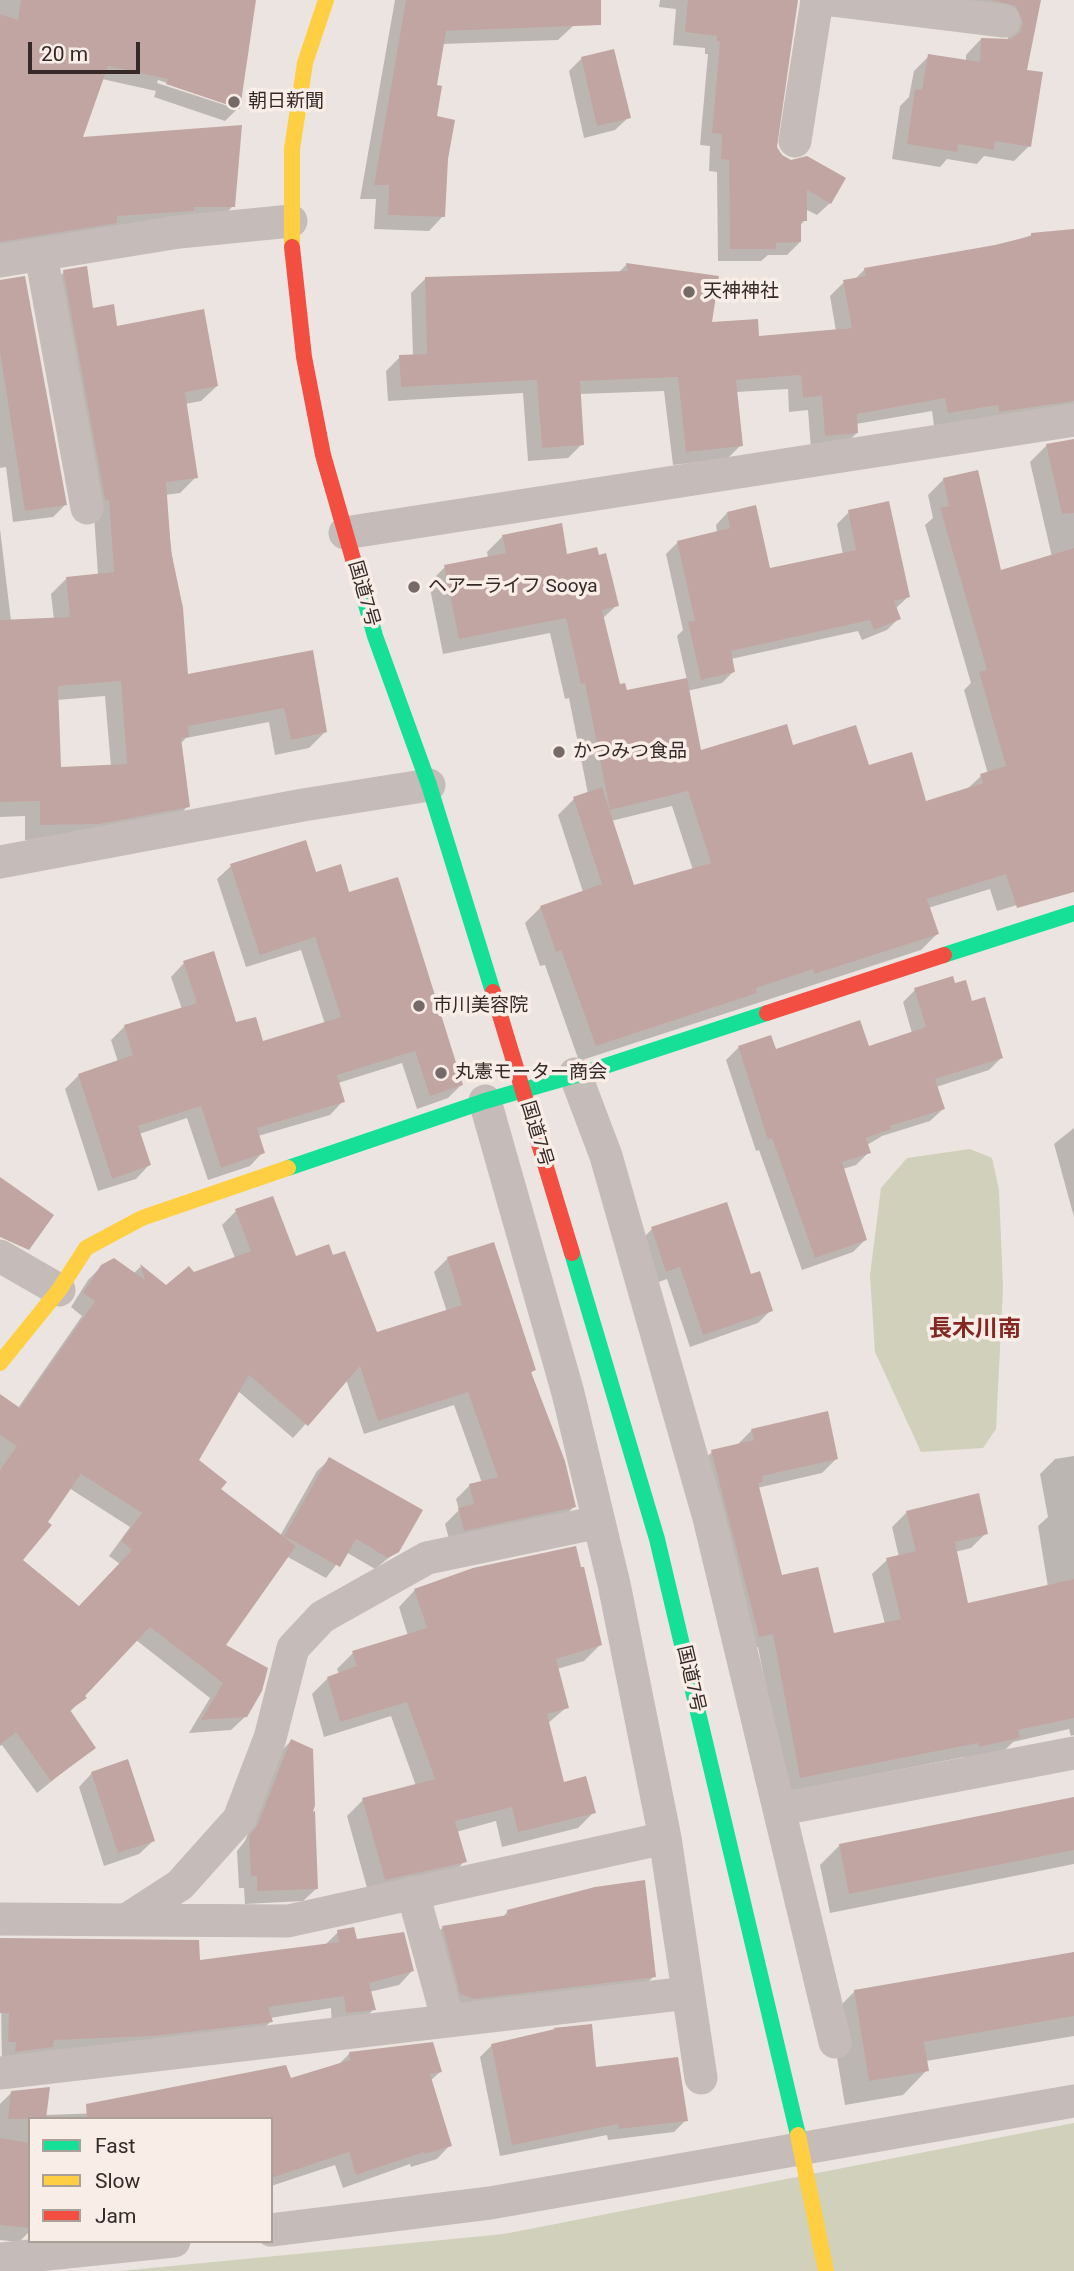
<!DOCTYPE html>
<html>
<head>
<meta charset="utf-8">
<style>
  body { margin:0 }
  #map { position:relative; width:1074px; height:2271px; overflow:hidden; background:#ece4e0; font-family:Roboto,sans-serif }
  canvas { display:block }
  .legend { position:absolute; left:28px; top:2117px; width:245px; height:126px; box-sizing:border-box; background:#f9ede7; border:2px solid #ab9f9a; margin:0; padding:9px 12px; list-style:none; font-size:21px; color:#362927 }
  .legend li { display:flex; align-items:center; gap:14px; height:35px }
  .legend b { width:35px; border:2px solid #ab9f9a }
  .scale { position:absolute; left:28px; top:42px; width:112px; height:32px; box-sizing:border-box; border:4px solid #362927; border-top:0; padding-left:9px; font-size:21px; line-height:24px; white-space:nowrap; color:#362927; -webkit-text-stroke:5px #f9ede7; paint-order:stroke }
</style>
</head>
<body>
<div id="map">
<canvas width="1074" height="2271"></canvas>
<ul class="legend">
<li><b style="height:9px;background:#16e098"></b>Fast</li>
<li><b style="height:9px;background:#ffcf43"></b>Slow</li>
<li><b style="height:9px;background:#f24e42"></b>Jam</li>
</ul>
<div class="scale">20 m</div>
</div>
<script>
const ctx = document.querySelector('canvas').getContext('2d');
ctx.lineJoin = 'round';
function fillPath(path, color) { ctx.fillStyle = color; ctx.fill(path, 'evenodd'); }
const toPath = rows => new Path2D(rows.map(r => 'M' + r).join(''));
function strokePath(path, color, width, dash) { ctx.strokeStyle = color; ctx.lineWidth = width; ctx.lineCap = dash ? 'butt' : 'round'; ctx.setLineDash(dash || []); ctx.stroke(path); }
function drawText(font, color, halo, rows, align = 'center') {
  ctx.font = font + ' Roboto,"Noto Sans JP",sans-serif'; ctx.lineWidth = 7; ctx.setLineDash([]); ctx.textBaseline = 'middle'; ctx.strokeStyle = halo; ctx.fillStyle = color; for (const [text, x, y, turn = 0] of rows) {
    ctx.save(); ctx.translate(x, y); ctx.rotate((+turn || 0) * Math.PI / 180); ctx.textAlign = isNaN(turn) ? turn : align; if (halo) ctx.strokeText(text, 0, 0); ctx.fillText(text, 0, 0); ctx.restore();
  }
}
fillPath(toPath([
  [970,1149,992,1158,999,1190,1003,1288,996,1429,983,1448,921,1452,875,1352,870,1275,881,1188,907,1158],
  [1074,2123,1074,2271,120,2271,504,2234]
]), '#d1d0ba');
fillPath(toPath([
  [0,0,254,0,238,108,225,121,154,97,156,91,102,79,81,139,233,206,220,219,0,253],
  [158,80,231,104,231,107,157,83],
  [395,0,572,0,573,26,558,40,442,44,435,86,435,118,446,159,443,216,429,231,374,229,376,199,360,199],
  [660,0,796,0,775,148,830,203,817,215,805,209,805,220,799,227,800,242,787,255,768,255,761,261,718,261,717,172,709,171,710,146,700,145,708,54,705,54,705,48,673,45,676,9,659,7],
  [856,0,1040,0,1025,71,1029,146,1014,161,984,156,977,164,947,159,940,167,892,159,900,106,909,97,914,71,929,56,966,62,966,55,981,39,1009,41,1001,21],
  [582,58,629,117,615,130,584,138,569,71],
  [1074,230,1074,422,934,426,932,411,856,424,857,433,842,447,811,449,808,410,789,412,788,389,736,392,741,445,727,459,673,465,664,391,579,394,582,444,568,458,528,461,523,393,388,401,386,371,400,357,413,356,411,293,425,279,618,273,627,264,710,324,757,338,836,331,830,296,844,282,854,280,865,269,996,247,1032,235],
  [64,272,92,310,116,328,217,386,201,401,185,404,196,477,180,493,165,495,186,676,311,652,325,732,309,748,275,755,269,722,186,738,180,744,188,806,173,822,82,839,25,840,25,816,0,817,0,529,11,621,54,620,51,594,67,578,98,575,94,515,48,288],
  [105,696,111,767,59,768,57,700],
  [0,281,65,505,53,517,13,522,6,467,0,468],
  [1074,441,1074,888,997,911,990,889,928,908,937,934,921,950,579,1061,545,965,540,966,525,923,541,907,583,892,558,815,574,799,588,794,569,698,565,699,550,633,443,654,429,583,445,567,488,558,487,552,503,536,566,556,617,605,602,619,619,686,625,692,687,680,677,636,683,630,666,554,678,542,717,533,716,525,727,513,769,570,843,555,837,524,849,512,908,597,895,609,899,618,887,630,862,640,858,631,731,659,734,671,722,683,687,691,699,752,792,747,867,767,925,803,966,790,981,776,988,774,964,690,971,683,925,525,933,518,928,495,944,479,1000,572,1052,557,1030,462,1046,446],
  [672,806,693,870,633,888,611,821],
  [231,866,315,874,347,894,461,1085,448,1098,417,1109,402,1063,338,1083,343,1101,330,1115,258,1136,263,1152,250,1166,208,1180,187,1118,139,1134,149,1165,136,1179,98,1191,65,1089,79,1075,118,1062,111,1040,125,1026,182,1009,171,977,184,963,235,1025,262,1043,325,1024,301,950,246,967,217,879],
  [954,986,971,1003,1001,1058,989,1070,936,1087,943,1109,930,1121,882,1136,867,1145,869,1152,856,1165,843,1169,865,1240,853,1252,802,1270,759,1150,756,1151,726,1060,739,1047,774,1052,868,1048,912,1033,903,1002,915,990],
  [1074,1128,1074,1217,1054,1144],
  [236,1211,295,1259,332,1258,376,1334,447,1312,434,1272,448,1258,534,1370,530,1374,574,1507,560,1520,450,1543,445,1524,459,1510,456,1499,470,1485,482,1483,454,1405,364,1434,346,1379,293,1438,238,1391,196,1461,218,1490,280,1536,317,1471,330,1459,397,1551,375,1569,346,1552,326,1578,286,1556,224,1645,246,1716,231,1730,189,1733,210,1698,136,1640,69,1713,93,1748,37,1793,2,1745,0,1746,0,1396,18,1408,82,1316,71,1307,88,1280,102,1266,133,1274,140,1267,166,1287,235,1258,222,1225],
  [69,1488,130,1527,109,1556,120,1564,78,1608,21,1560],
  [652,1229,750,1277,771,1310,758,1323,690,1347,667,1279,653,1284,639,1242],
  [752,1430,836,1459,822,1473,757,1488,781,1577,833,1635,885,1624,872,1574,887,1560,899,1557,892,1527,907,1512,986,1533,971,1548,955,1552,967,1605,1048,1587,1038,1526,1048,1517,1040,1474,1055,1459,1074,1456,1074,1735,1071,1736,1069,1729,1013,1742,1003,1752,965,1761,964,1757,786,1792,758,1647,745,1650,697,1466,712,1452,737,1445],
  [474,1571,600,1645,584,1661,557,1669,567,1707,547,1724,562,1784,594,1812,578,1828,502,1847,496,1821,456,1832,465,1861,449,1877,369,1895,347,1816,363,1800,416,1786,391,1716,324,1737,312,1694,328,1678,339,1674,337,1669,353,1653,408,1636,399,1607,414,1591],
  [291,1741,310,1814,316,1889,303,1901,245,1904,244,1888,239,1888,237,1851,245,1841,278,1754],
  [92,1773,153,1841,139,1854,104,1866,79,1787],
  [1074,1799,1074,1864,830,1913,820,1865,840,1845],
  [508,1911,654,1976,642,1988,461,2010,431,1939,443,1927,502,1918],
  [338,1932,412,1971,399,1985,369,1992,374,2009,360,2023,332,2026,331,2008,270,2018,271,2021,257,2035,2,2065,0,1940,199,1962,325,1945],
  [1074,1954,1074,2036,926,2061,927,2070,903,2095,845,2105,830,2016,855,1991],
  [492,2045,594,2069,686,2120,674,2132,608,2140,607,2135,500,2156,480,2057],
  [350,2053,440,2072,430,2081,450,2145,437,2159,411,2167,410,2164,343,2188,335,2165,271,2186,271,2119,30,2119,30,2231,19,2242,0,2240,0,2104,11,2093,45,2115,103,2113,290,2081,338,2065]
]), '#0003');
fillPath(toPath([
  [21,0,256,0,240,109,166,84,168,79,108,66,83,137,242,125,235,207,194,207,194,211,117,216,117,223,0,242,0,14,18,20],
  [406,0,601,0,601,25,446,31,437,85,442,86,437,116,455,120,448,159,445,217,388,215,389,185,374,185],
  [688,0,798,0,777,147,782,155,791,160,807,156,846,178,831,204,807,190,807,221,801,221,801,242,776,243,776,249,730,249,729,160,721,159,722,134,712,133,720,42,716,41,717,36,685,32],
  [991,0,1041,0,1027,70,1043,72,1031,147,995,141,994,150,958,144,957,152,907,144,915,89,922,90,928,54,980,62,981,38,1011,39,1020,32,1023,23,1016,6],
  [614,49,631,118,597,126,581,57],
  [1074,229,1074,401,999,412,998,405,948,413,945,398,857,414,858,433,825,436,822,396,803,398,801,375,736,380,743,446,686,452,678,377,580,381,584,445,542,448,537,380,401,387,399,355,427,354,425,277,628,271,626,263,719,276,712,322,758,319,759,336,852,328,843,280,866,276,864,268,995,245,1031,236,1031,233],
  [87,266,93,308,114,304,117,326,204,309,218,386,185,392,198,478,166,482,171,551,183,608,188,674,313,650,327,732,291,740,284,708,188,726,189,737,181,738,190,807,99,824,40,825,40,801,0,802,0,620,70,617,66,577,114,572,109,500,105,500,63,270],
  [121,681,127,764,61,767,58,686],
  [25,276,67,505,25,511,0,352,0,280],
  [1074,439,1074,513,1062,514,1046,444],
  [978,470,1001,570,1074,548,1074,892,1017,908,1006,874,927,899,939,934,814,974,813,969,756,988,757,993,596,1046,561,950,556,952,540,906,602,884,573,797,602,787,634,885,711,863,688,791,610,810,585,683,581,684,566,618,459,639,444,565,506,553,502,535,562,523,567,554,597,547,599,555,606,553,619,606,602,610,620,684,625,683,627,690,687,678,701,750,787,724,793,745,856,725,869,765,912,752,926,801,983,783,980,774,1006,766,979,672,987,670,940,508,949,506,943,478],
  [889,501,910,597,894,601,901,619,874,630,870,620,731,651,735,672,701,680,688,622,695,621,677,541,730,528,727,512,756,505,770,568,856,550,848,510],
  [306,840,316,872,341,864,349,892,398,877,463,1085,430,1096,415,1051,337,1075,345,1102,257,1128,265,1153,221,1168,201,1106,138,1126,151,1165,112,1179,78,1074,133,1055,124,1025,197,1003,183,961,214,951,236,1022,256,1017,263,1041,341,1017,315,937,260,955,230,864],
  [953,976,955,983,966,980,972,1001,985,997,1003,1058,935,1079,945,1109,890,1126,891,1129,866,1138,871,1153,842,1162,867,1240,815,1258,772,1138,768,1140,738,1046,771,1035,776,1049,860,1020,869,1046,926,1027,914,988],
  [0,1177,54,1215,29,1250,0,1237],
  [273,1196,296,1256,329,1244,333,1255,345,1251,377,1332,462,1305,447,1257,494,1242,536,1370,531,1372,565,1461,576,1507,464,1531,458,1508,474,1504,469,1484,498,1477,468,1392,378,1421,360,1366,308,1426,249,1375,199,1460,227,1482,221,1489,296,1546,226,1645,268,1668,262,1691,247,1717,201,1720,223,1683,150,1627,85,1696,87,1698,70,1710,96,1748,51,1781,16,1732,0,1745,0,1470,17,1446,0,1435,0,1394,20,1408,95,1301,83,1293,101,1265,114,1258,145,1280,140,1264,166,1285,189,1266,194,1272,251,1251,235,1209],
  [81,1474,142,1513,121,1541,132,1550,79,1606,23,1560,52,1525,48,1522],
  [727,1202,751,1274,760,1271,773,1311,703,1335,680,1267,666,1272,651,1227],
  [828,1411,838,1459,762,1476,763,1482,758,1483,782,1575,818,1567,834,1633,901,1619,886,1558,916,1551,906,1511,979,1493,988,1534,955,1542,968,1603,1074,1579,1074,1718,1018,1730,1020,1738,979,1747,978,1743,800,1778,773,1634,759,1637,711,1450,754,1440,751,1429],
  [329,1457,423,1510,399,1552,388,1558,356,1539,340,1567,284,1536],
  [576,1546,581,1567,584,1567,602,1645,556,1659,569,1708,547,1714,564,1782,586,1776,596,1813,518,1832,512,1807,455,1821,467,1862,385,1880,362,1798,435,1779,407,1702,340,1722,327,1677,357,1666,352,1651,427,1628,414,1589,473,1568],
  [291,1739,313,1749,315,1805,313,1812,315,1811,318,1889,257,1891,257,1876,251,1876,249,1836,257,1826],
  [128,1759,155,1841,118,1853,91,1772],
  [1074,1797,1074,1850,849,1894,839,1844],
  [645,1880,656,1977,474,1999,460,1994,442,1926,508,1915,507,1910,595,1887],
  [354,1927,357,1939,404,1932,414,1971,369,1983,376,2010,346,2013,344,1996,268,2007,273,2022,153,2036,54,2040,53,2047,15,2052,16,2042,8,2042,9,2013,0,2013,0,1938,199,1940,200,1960,339,1942,337,1930],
  [1074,1952,1074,2016,924,2042,929,2071,869,2081,854,1990],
  [592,2024,596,2067,678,2057,688,2121,619,2129,618,2124,512,2145,491,2044,555,2029,553,2028],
  [433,2042,442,2072,430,2074,452,2146,425,2154,424,2152,356,2175,349,2152,271,2178,271,2119,87,2119,86,2104,286,2065,291,2078,350,2060,349,2052],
  [50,2087,46,2119,8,2119,11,2091],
  [0,2138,30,2143,30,2228,0,2225]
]), '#c0a5a2');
strokePath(toPath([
  [833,0,1004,21],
  [795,141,817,0],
  [41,255,87,508],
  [0,261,179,232,291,221],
  [345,533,1074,420],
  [0,862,303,805,429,785],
  [575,1074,606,1156,709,1518,835,2042],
  [485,1101,568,1393,614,1584,665,1838,701,2078],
  [0,1256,59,1290],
  [781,1809,1074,1753],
  [413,1893,448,2021],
  [0,1919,288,1921,665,1838],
  [126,1920,180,1885,239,1819,270,1738,293,1648,322,1617,427,1558,599,1522],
  [0,2073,688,1993],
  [271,2230,490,2203,1074,2101],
  [0,2259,174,2241]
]), '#c5bcb9', 33);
strokePath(toPath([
  [353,559,375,636,429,785,493,992],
  [944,955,1074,913],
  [288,1168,485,1101,590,1071,767,1013],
  [572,1253,657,1539,798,2135]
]), '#16e098', 16);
strokePath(toPath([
  [292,247,292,149,305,63,326,0],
  [0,1363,59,1290,86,1248,142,1218,288,1168],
  [798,2135,826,2271]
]), '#ffcf43', 16);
strokePath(toPath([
  [292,247,304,357,323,455,353,559],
  [493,992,572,1253],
  [767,1013,944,955]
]), '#f24e42', 16);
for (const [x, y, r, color] of [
  [234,102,7,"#766a68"],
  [689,292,7,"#766a68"],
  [414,587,7,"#766a68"],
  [559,752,7,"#766a68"],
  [419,1006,7,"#766a68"],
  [441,1073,7,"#766a68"]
]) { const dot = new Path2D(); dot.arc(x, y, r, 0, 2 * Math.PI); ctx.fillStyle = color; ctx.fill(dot); strokePath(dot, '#f9ede7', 2.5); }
drawText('19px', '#362927', '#f9ede7', [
  ["朝日新聞",248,102],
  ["天神神社",703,292],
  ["ヘアーライフ Sooya",428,587],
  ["かつみつ食品",573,752],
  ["市川美容院",433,1006],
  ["丸憲モーター商会",455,1073]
], 'left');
drawText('19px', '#362927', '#f9ede7', [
  ["国道7号",363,594,74],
  ["国道7号",536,1134,73],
  ["国道7号",690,1679,77]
]);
drawText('bold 23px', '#842621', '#f9ede7', [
  ["長木川南",975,1330]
]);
</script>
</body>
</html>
